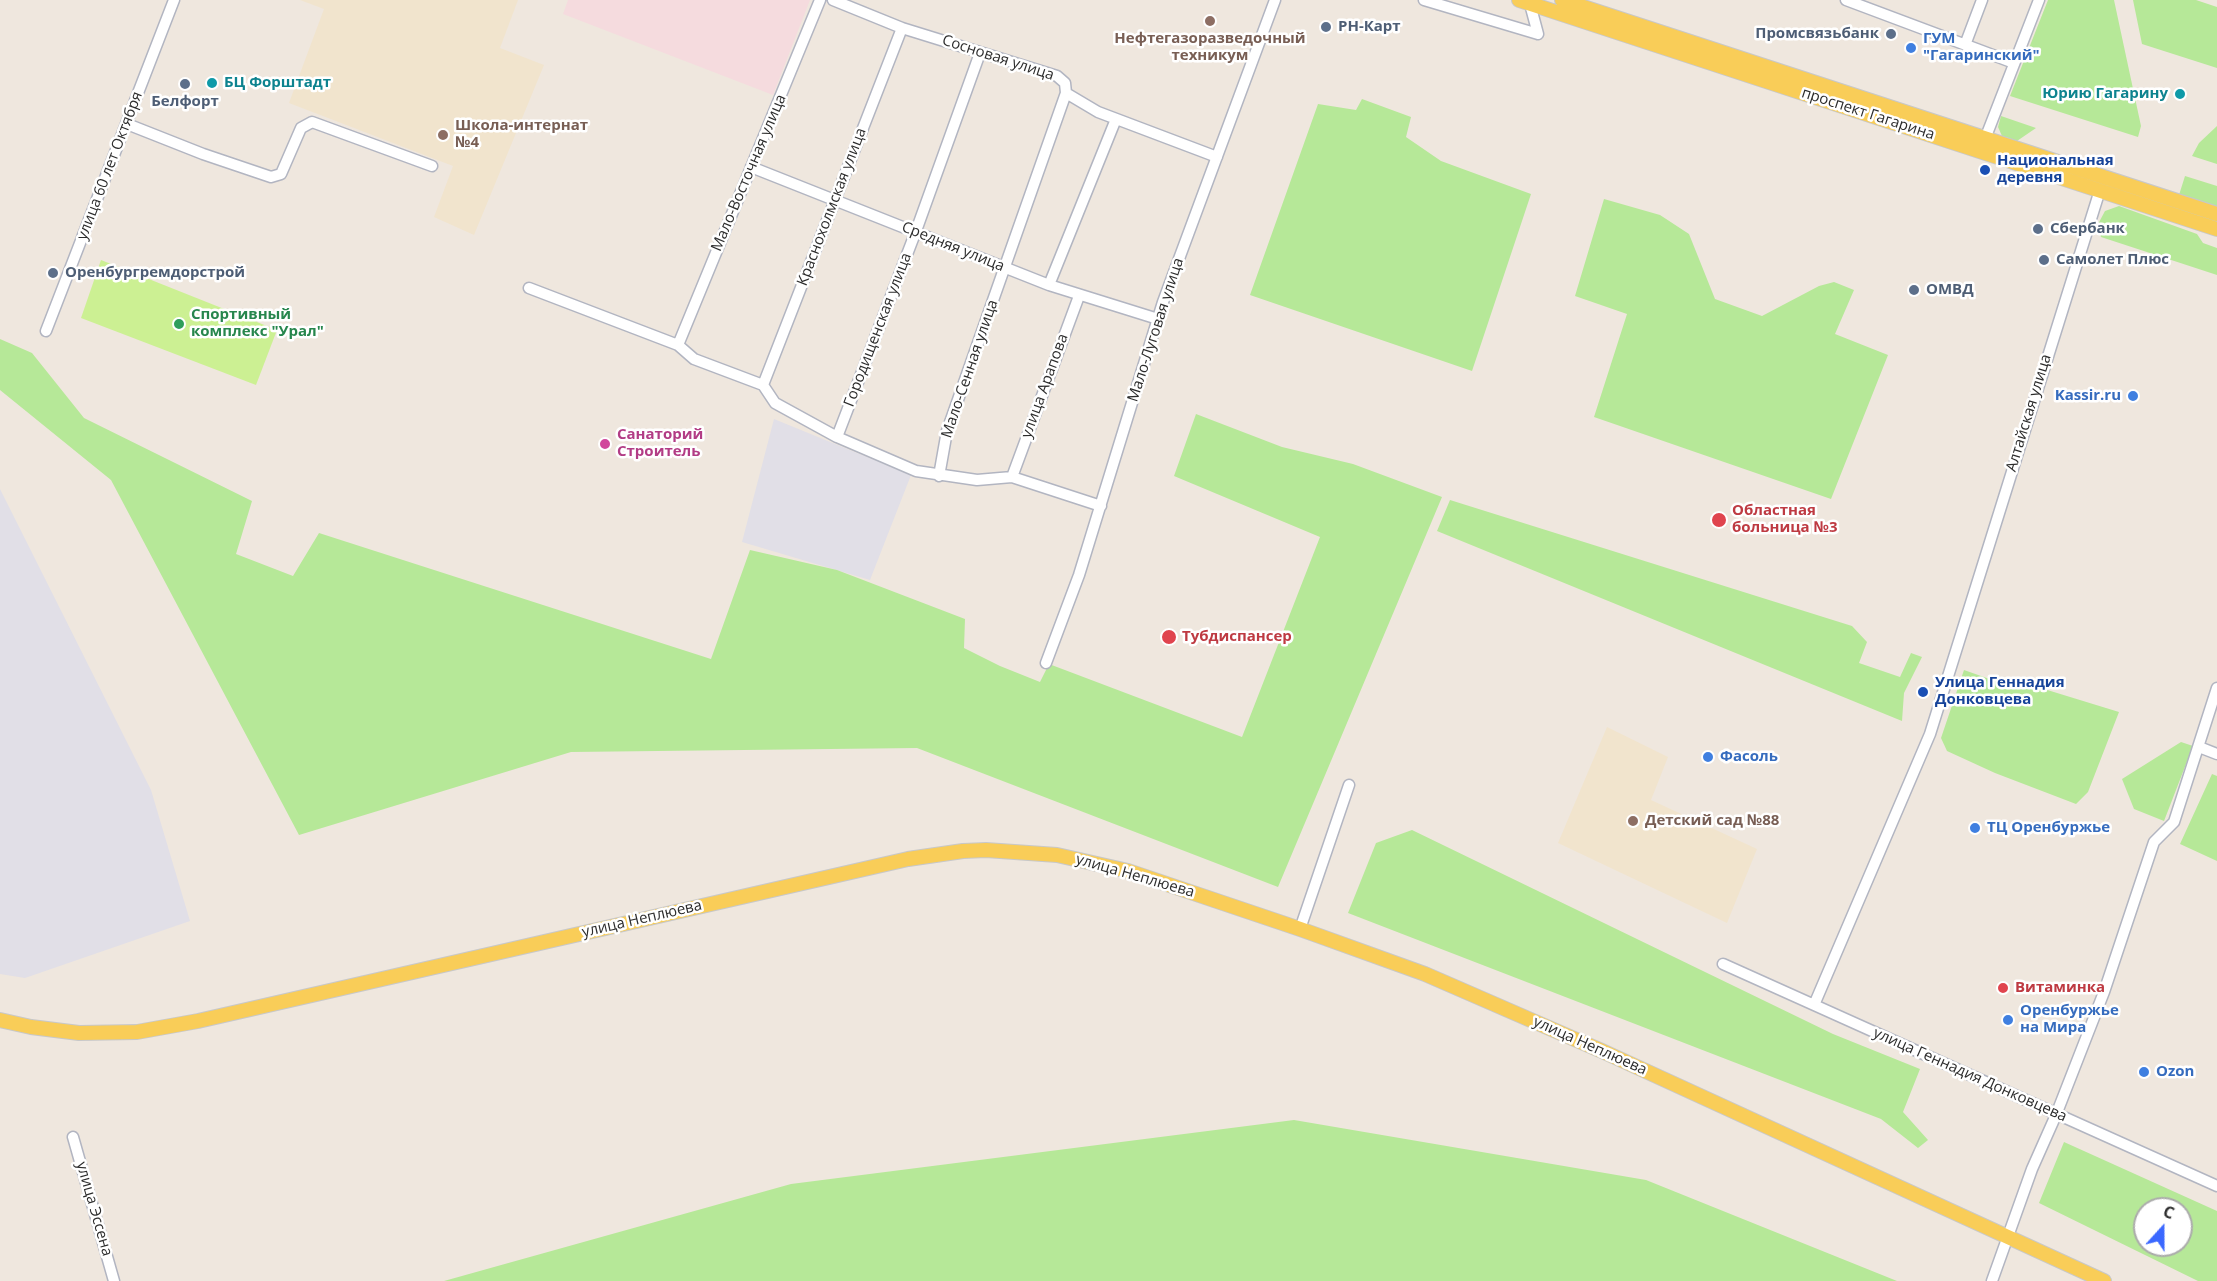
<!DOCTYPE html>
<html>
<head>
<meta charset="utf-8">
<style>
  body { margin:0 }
  #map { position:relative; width:2217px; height:1281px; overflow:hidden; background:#efe7de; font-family:"Open Sans",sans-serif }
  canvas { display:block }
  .north { position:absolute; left:2133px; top:1197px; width:60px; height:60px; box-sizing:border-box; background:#fff; border:2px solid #ababab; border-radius:50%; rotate:21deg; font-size:16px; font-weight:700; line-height:24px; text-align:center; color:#2c2c2c }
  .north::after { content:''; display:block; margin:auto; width:21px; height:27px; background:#3b68ff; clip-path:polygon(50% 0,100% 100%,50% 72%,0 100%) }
</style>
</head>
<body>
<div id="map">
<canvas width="2217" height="1281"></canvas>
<div class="north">С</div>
</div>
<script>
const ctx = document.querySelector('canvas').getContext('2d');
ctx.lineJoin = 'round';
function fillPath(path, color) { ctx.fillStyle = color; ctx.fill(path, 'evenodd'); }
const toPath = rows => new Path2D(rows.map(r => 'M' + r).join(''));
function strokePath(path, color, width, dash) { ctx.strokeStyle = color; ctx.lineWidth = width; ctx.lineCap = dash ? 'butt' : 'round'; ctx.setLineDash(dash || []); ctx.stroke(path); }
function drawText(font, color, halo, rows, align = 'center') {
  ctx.font = font + ' "Open Sans",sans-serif'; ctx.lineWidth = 5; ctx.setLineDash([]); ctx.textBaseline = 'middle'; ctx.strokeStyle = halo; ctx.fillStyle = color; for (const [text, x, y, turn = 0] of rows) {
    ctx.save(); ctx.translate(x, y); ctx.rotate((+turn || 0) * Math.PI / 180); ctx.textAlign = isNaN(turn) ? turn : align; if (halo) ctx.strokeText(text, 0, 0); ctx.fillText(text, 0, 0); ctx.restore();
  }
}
fillPath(toPath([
  [774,419,911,475,870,580,742,542],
  [0,489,151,790,190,921,25,978,0,974]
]), '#e1dfe7');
fillPath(toPath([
  [300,0,518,0,500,48,544,65,474,235,434,217,453,166,289,103,324,9],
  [1607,727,1668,757,1651,800,1757,849,1727,923,1558,843]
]), '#f1e4cd');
fillPath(toPath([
  [568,0,810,0,773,95,563,14]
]), '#f5dbde');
fillPath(toPath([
  [2048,0,2114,0,2141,126,2138,137,2010,96],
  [2133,0,2196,0,2217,7,2217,68,2142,44],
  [1362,99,1411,117,1406,137,1441,161,1531,194,1472,371,1250,295,1318,104,1356,110],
  [2001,116,2036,128,2017,141,2002,136,1998,127],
  [2217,126,2217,164,2192,156,2199,143],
  [2185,176,2217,186,2217,209,2179,195],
  [1604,199,1660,215,1689,234,1715,299,1762,316,1819,286,1834,282,1854,290,1835,334,1888,355,1831,499,1594,417,1627,314,1575,296],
  [2119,206,2197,234,2203,243,2217,248,2217,275,2101,237,2097,226,2105,211],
  [0,339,32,353,84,418,252,501,236,554,293,576,319,533,711,659,750,550,837,570,965,619,964,648,1000,666,1040,682,1049,664,1242,737,1320,537,1174,476,1196,414,1282,447,1353,464,1442,497,1278,887,917,748,571,752,299,835,111,480,0,390],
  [1450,500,1852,626,1867,642,1859,663,1900,677,1911,653,1922,657,1904,693,1902,721,1437,531],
  [1964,670,1998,682,2018,681,2119,712,2088,792,2076,804,1995,773,1947,751,1941,738],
  [2181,742,2193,746,2164,821,2134,809,2122,779],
  [2212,774,2217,776,2217,861,2180,844],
  [1412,830,1833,1034,1920,1069,1903,1112,1928,1140,1918,1148,1881,1119,1348,913,1376,843],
  [1294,1120,1646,1180,1897,1281,444,1281,791,1184],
  [2064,1142,2217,1211,2217,1281,2198,1281,2039,1203],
  [2145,1209,2181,1209,2181,1245,2145,1245]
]), '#b6e898');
fillPath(toPath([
  [101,260,277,330,256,385,81,318]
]), '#ccf093');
const minor = toPath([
  [833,0,902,28,1057,76,1065,83,1066,93,1098,112,1217,157],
  [1424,0,1538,34],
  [1846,0,2014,63],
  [1530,4,1538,34],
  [1965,45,1982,0],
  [127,124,203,154,271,177,281,174,301,128,312,122,432,166],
  [1985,139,2039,0],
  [751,167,1049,285,1158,319],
  [1049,285,1116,119],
  [529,288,678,345,694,359,763,385,775,403,837,437,916,471,977,480,1012,477,1101,506],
  [46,331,174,0],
  [678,345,820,0],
  [763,385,902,28],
  [837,437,916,231,980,53],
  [939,476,947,431,1066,93],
  [1012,477,1079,296],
  [1046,663,1079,575,1163,302,1275,0],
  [2199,747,2217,754],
  [1300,929,1349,785],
  [1723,964,2217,1186],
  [1814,1005,1930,734,2100,190],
  [73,1137,114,1281],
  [1992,1281,2032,1169,2056,1115,2104,992,2154,842,2174,822,2217,688]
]);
const major = toPath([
  [1519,0,2217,229],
  [1562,0,2217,214],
  [0,1020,31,1027,79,1033,137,1032,198,1021,908,859,963,851,986,850,1057,855,1128,871,1300,929,1425,974,1602,1051,2104,1281]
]);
strokePath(minor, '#b2b5c1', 13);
strokePath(major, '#c8c8c8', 16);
strokePath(minor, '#fff', 10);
strokePath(major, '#f9cd58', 14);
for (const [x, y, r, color] of [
  [1210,21,6,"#8d6e63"],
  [1326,27,6,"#5c6f8a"],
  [1891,34,6,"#5c6f8a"],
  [1911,48,6,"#3f7fe0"],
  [212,83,6,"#0f9aa8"],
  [185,84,6,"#5c6f8a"],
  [2180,94,6,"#0f9aa8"],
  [443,135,6,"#8d6e63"],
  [1985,170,6,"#1a4fb4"],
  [2038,229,6,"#5c6f8a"],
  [2044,260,6,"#5c6f8a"],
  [53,273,6,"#5c6f8a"],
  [1914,290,6,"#5c6f8a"],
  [179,324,6,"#2e9e5b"],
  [2133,396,6,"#3f7fe0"],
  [605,444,6,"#d1479c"],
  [1719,520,8,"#e0444e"],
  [1169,637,8,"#e0444e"],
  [1923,692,6,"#1a4fb4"],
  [1708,757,6,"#3f7fe0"],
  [1633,821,6,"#8d6e63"],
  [1975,828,6,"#3f7fe0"],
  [2003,988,6,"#e0444e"],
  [2008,1020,6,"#3f7fe0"],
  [2144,1072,6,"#3f7fe0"]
]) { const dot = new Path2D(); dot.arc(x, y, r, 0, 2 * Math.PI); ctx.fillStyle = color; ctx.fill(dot); strokePath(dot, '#fff', 2); }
drawText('bold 15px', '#4e5e75', '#fff', [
  ["РН-Карт",1338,27],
  ["Промсвязьбанк",1879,34,"right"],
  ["Белфорт",185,102,"center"],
  ["Сбербанк",2050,229],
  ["Самолет Плюс",2056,260],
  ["Оренбургремдорстрой",65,273],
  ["ОМВД",1926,290]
], 'left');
drawText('bold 15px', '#785e54', '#fff', [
  ["Нефтегазоразведочный",1210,39,"center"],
  ["техникум",1210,56,"center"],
  ["Школа-интернат",455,126],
  ["№4",455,143],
  ["Детский сад №88",1645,821]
], 'left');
drawText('bold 15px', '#366cbe', '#fff', [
  ["ГУМ",1923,39],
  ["\"Гагаринский\"",1923,56],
  ["Kassir.ru",2121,396,"right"],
  ["Фасоль",1720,757],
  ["ТЦ Оренбуржье",1987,828],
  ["Оренбуржье",2020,1011],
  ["на Мира",2020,1028],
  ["Ozon",2156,1072]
], 'left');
drawText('15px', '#2c2c2c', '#fff', [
  ["Сосновая улица",998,58,18],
  ["проспект Гагарина",1868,114,18],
  ["улица 60 лет Октября",110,166,-69],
  ["Мало-Восточная улица",749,173,-67],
  ["Краснохолмская улица",832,207,-69],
  ["Средняя улица",953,247,22],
  ["Городищенская улица",878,330,-69],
  ["Мало-Луговая улица",1156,330,-72],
  ["Мало-Сенная улица",970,369,-71],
  ["улица Арапова",1045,386,-70],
  ["Алтайская улица",2029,413,-73],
  ["улица Неплюева",1135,876,16],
  ["улица Неплюева",642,919,-13],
  ["улица Неплюева",1590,1046,24],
  ["улица Геннадия Донковцева",1970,1075,24],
  ["улица Эссена",94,1209,74]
]);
drawText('bold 15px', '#0d838f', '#fff', [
  ["БЦ Форштадт",224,83],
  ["Юрию Гагарину",2168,94,"right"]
], 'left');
drawText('bold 15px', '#164399', '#fff', [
  ["Национальная",1997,161],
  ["деревня",1997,178],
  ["Улица Геннадия",1935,683],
  ["Донковцева",1935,700]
], 'left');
drawText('bold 15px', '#27864d', '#fff', [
  ["Спортивный",191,315],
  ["комплекс \"Урал\"",191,332]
], 'left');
drawText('bold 15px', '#b23c85', '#fff', [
  ["Санаторий",617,435],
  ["Строитель",617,452]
], 'left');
drawText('bold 15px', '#be3a42', '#fff', [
  ["Областная",1732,511],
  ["больница №3",1732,528],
  ["Тубдиспансер",1182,637],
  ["Витаминка",2015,988]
], 'left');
</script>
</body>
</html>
